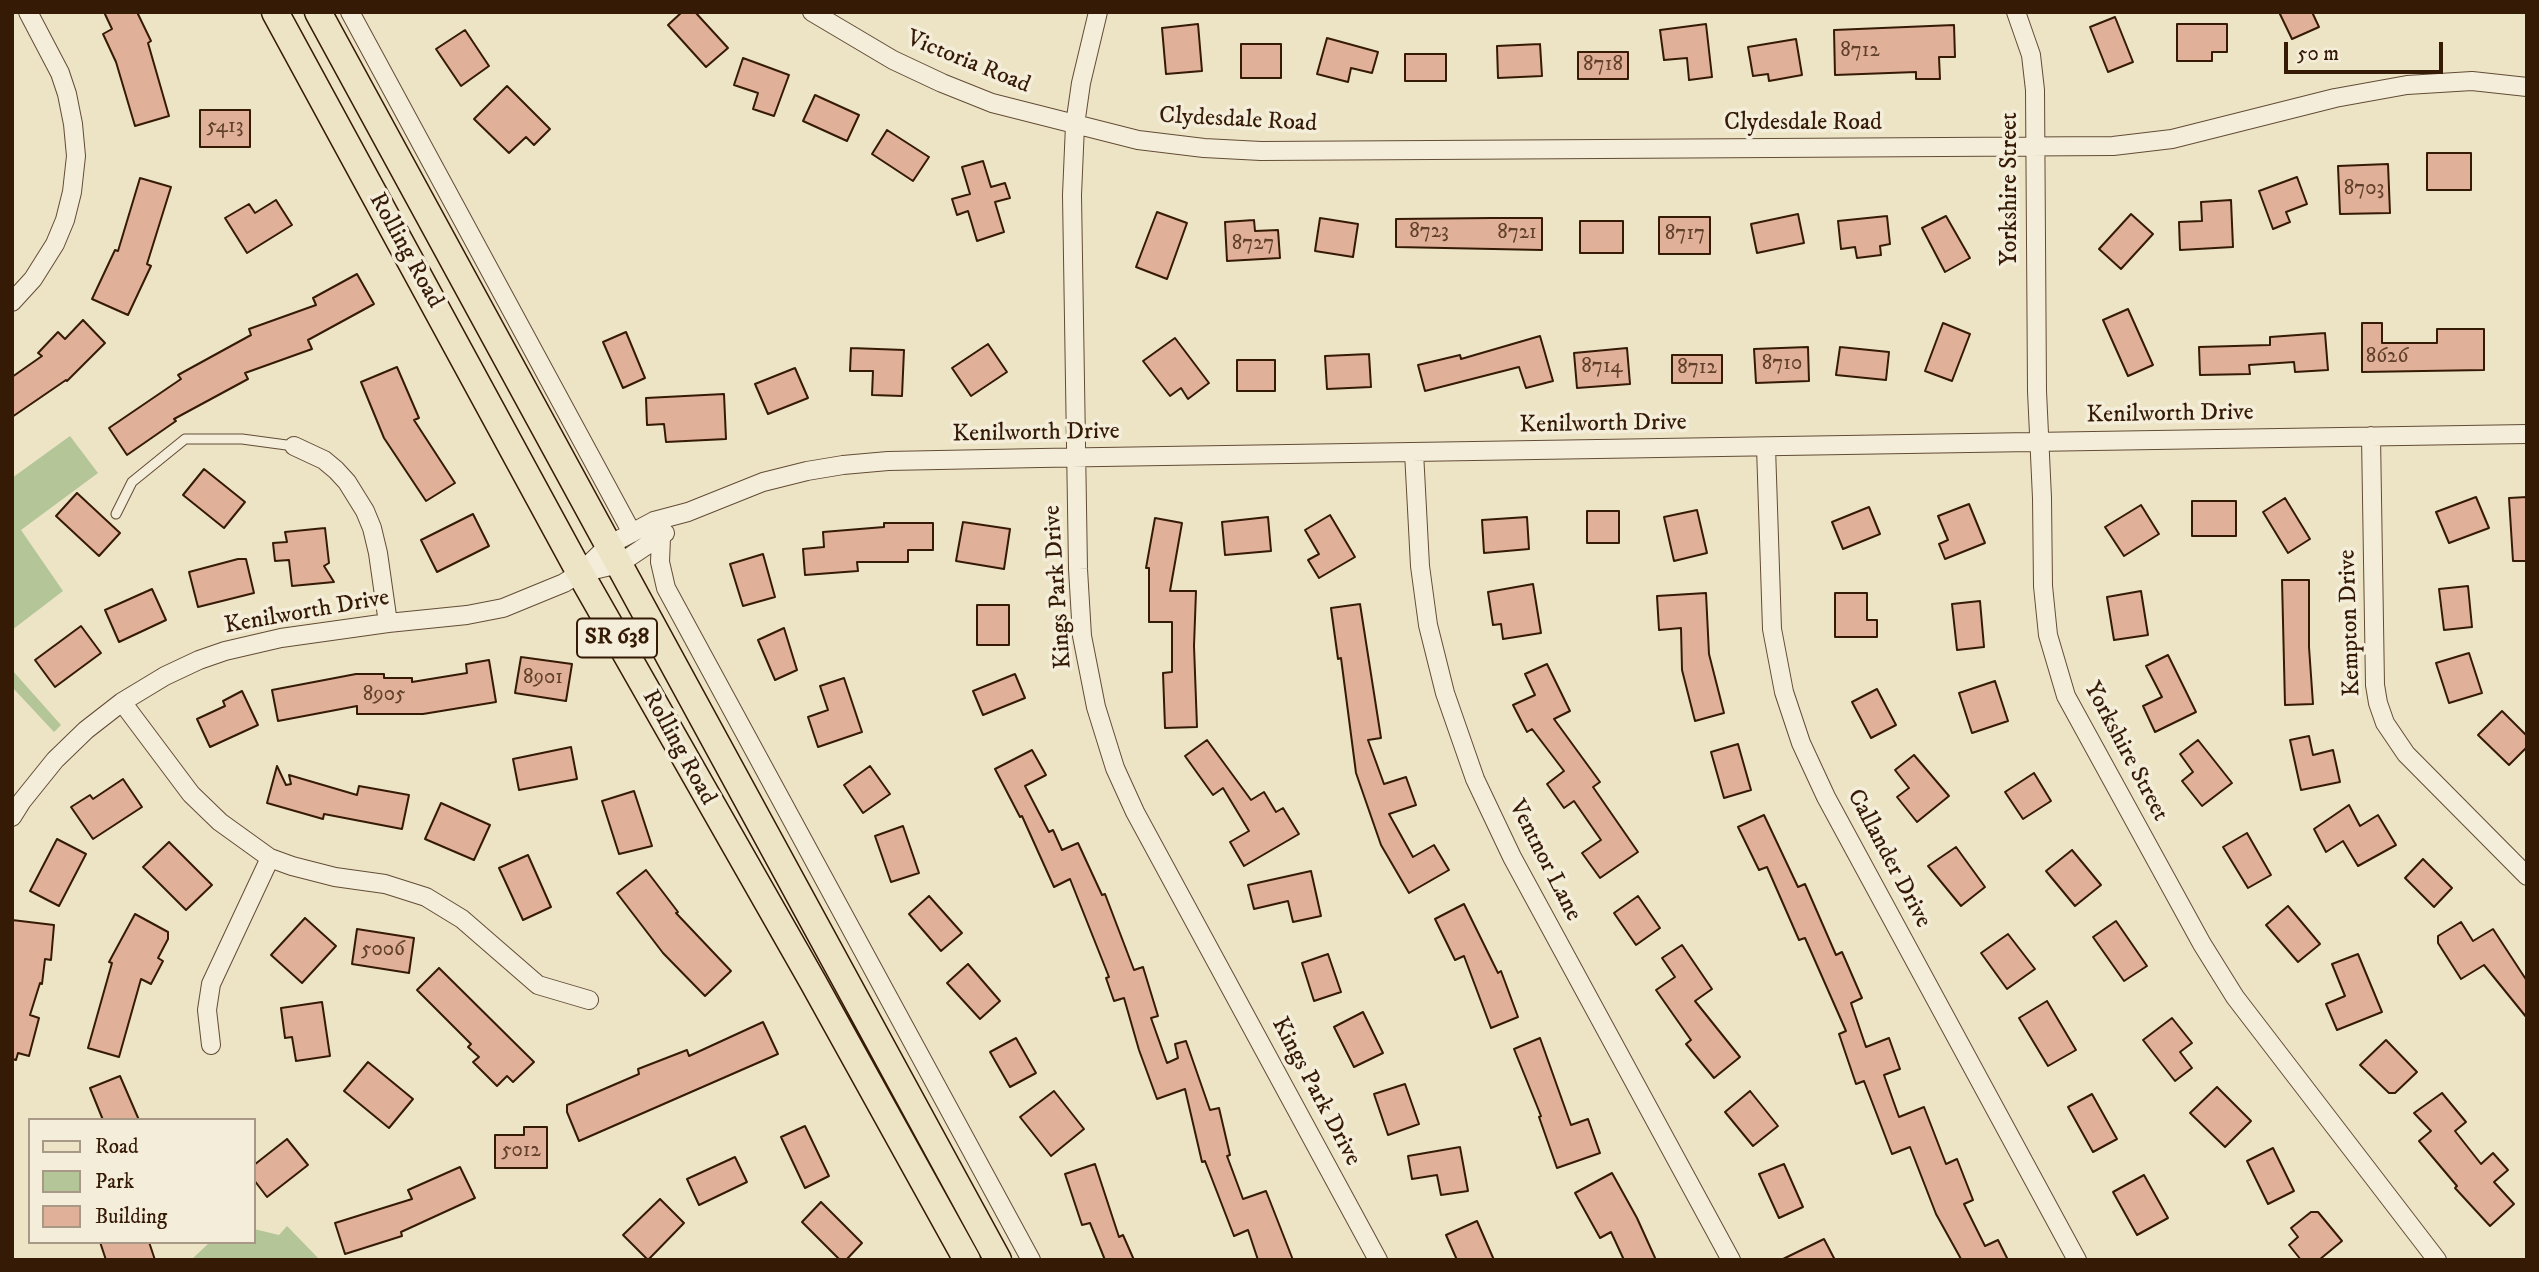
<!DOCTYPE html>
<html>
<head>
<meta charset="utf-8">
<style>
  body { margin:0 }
  #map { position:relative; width:2539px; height:1272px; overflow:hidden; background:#ede4c6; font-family:"IM FELL DW Pica",serif }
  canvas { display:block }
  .frame { position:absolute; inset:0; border:14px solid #351a05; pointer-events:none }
  .legend { position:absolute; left:28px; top:1118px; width:228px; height:126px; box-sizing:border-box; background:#f3edda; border:2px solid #a79985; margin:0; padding:9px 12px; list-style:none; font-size:21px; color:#351a05 }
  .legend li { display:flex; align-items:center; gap:14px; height:35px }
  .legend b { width:35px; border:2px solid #a79985 }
  .scale { position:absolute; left:2284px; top:42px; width:159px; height:32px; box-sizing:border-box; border:4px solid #351a05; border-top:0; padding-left:9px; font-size:21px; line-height:24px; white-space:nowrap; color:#351a05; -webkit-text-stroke:5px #f3edda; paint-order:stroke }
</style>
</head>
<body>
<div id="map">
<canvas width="2539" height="1272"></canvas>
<div class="frame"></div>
<ul class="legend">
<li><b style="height:9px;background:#ede4c6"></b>Road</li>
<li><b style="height:19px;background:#b4c598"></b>Park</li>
<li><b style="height:19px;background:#e1b099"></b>Building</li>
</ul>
<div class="scale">50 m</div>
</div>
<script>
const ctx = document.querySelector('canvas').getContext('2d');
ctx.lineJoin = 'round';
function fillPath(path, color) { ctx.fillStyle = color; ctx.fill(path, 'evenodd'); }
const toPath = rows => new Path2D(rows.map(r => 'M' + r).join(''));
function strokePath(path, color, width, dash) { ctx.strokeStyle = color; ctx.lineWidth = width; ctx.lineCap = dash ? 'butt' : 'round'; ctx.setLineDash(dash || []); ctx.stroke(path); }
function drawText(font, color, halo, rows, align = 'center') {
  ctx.font = font + ' "IM FELL DW Pica",serif'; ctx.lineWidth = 7; ctx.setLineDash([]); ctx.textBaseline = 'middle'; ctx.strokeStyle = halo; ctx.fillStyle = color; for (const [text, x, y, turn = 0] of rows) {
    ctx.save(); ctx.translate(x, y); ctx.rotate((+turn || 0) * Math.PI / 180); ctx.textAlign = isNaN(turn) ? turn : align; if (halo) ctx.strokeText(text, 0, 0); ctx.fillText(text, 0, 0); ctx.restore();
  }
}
fillPath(toPath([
  [70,436,98,473,21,530,63,591,12,630,12,478],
  [12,670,61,725,54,732,12,687],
  [287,1226,320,1260,191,1260,210,1242,254,1242,254,1229,279,1235]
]), '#b4c598');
const building = toPath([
  [104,12,137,12,151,41,148,43,169,116,135,126,116,62,103,34,112,29,104,12],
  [682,12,695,12,728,48,706,67,668,25,682,12],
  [2279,12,2312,12,2319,27,2292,39,2279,12],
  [2115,17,2133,62,2108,72,2090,27,2115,17],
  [1198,24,1202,71,1166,74,1162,28,1198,24],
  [1706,24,1712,77,1689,80,1687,58,1664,60,1660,30,1706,24],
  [2177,24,2227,24,2227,52,2212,52,2212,61,2177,61,2177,24],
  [1954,25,1955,57,1939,57,1940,79,1916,79,1916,72,1835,75,1834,30,1954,25],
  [465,30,489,66,461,86,436,49,465,30],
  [1327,38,1378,52,1372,73,1351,68,1348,82,1317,74,1327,38],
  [1796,39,1802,75,1769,81,1768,74,1753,76,1748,47,1796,39],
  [1241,44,1281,44,1281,78,1241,78,1241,44],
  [1540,44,1542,76,1498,78,1497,46,1540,44],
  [1578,52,1628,52,1628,79,1578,79,1578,52],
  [1405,54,1446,54,1446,81,1405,81,1405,54],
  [743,58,789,75,774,116,753,109,758,93,734,85,743,58],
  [507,86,550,129,534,145,526,137,509,153,474,119,507,86],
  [815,95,859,115,847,141,803,121,815,95],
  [200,110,250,110,250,147,200,147,200,110],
  [887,130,929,157,913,181,872,154,887,130],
  [2427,153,2471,153,2471,190,2427,190,2427,153],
  [983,161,991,187,1005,183,1010,198,995,202,1004,232,977,241,968,211,957,215,952,199,970,194,962,167,983,161],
  [2388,164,2390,213,2340,214,2338,166,2388,164],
  [2297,177,2307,204,2286,212,2290,222,2273,229,2259,191,2297,177],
  [140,178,171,187,147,264,151,266,128,315,92,299,115,250,118,251,140,178],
  [276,200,292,225,247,253,225,218,249,204,255,213,276,200],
  [2231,200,2233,247,2180,250,2179,222,2202,221,2201,202,2231,200],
  [1157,212,1187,223,1167,279,1136,267,1157,212],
  [1798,214,1804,243,1757,253,1751,224,1798,214],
  [2131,214,2153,234,2121,269,2099,249,2131,214],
  [1887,216,1890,244,1880,246,1881,255,1857,258,1855,247,1841,249,1838,221,1887,216],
  [1946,216,1970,258,1945,272,1922,228,1946,216],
  [1659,217,1710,217,1710,254,1659,254,1659,217],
  [1320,218,1358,224,1353,257,1315,251,1320,218],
  [1492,218,1542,218,1542,250,1396,247,1396,219,1492,218],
  [1254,220,1255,231,1278,230,1280,258,1227,261,1225,222,1254,220],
  [1580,221,1623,221,1623,253,1580,253,1580,221],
  [357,274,374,304,308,340,312,349,245,373,248,379,174,419,176,421,127,455,109,428,181,379,178,375,251,335,249,329,316,305,313,298,357,274],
  [2128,309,2153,365,2128,376,2103,320,2128,309],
  [83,320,105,343,67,381,66,380,12,417,12,377,42,356,38,353,58,332,65,339,83,320],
  [1943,323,1970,334,1952,381,1925,371,1943,323],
  [2362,323,2382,323,2382,343,2437,343,2437,329,2484,329,2484,370,2362,372,2362,323],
  [626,332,645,378,623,388,603,342,626,332],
  [2325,333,2328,370,2295,372,2294,362,2249,365,2250,374,2200,375,2199,347,2270,345,2270,337,2325,333],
  [1540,336,1553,381,1526,388,1519,367,1425,391,1418,365,1460,355,1461,359,1540,336],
  [1175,338,1209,383,1188,399,1181,388,1170,396,1143,361,1175,338],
  [988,344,1007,372,971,396,952,368,988,344],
  [1808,347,1809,381,1756,383,1754,349,1808,347],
  [1840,347,1889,352,1886,380,1836,375,1840,347],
  [851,348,904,350,902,396,872,395,873,371,850,371,851,348],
  [1627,348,1630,384,1577,388,1574,353,1627,348],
  [1369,354,1371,387,1327,389,1325,356,1369,354],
  [1672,355,1722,355,1722,383,1672,383,1672,355],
  [1237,360,1275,360,1275,391,1237,391,1237,360],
  [397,367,419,418,414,420,455,483,426,501,384,438,361,382,397,367],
  [795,368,808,398,768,414,755,384,795,368],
  [724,394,726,439,666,442,664,424,647,425,646,398,724,394],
  [204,469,245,502,224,528,183,495,204,469],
  [77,493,120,533,99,556,56,516,77,493],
  [2476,497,2489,528,2449,543,2436,512,2476,497],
  [2527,497,2527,561,2513,561,2509,498,2527,497],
  [2285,498,2310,539,2288,553,2263,512,2285,498],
  [2192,501,2236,501,2236,536,2192,536,2192,501],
  [1969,504,1985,543,1945,559,1939,544,1948,540,1938,516,1969,504],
  [2141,505,2159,534,2124,556,2105,527,2141,505],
  [1869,507,1880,534,1843,549,1832,522,1869,507],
  [1697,510,1707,553,1674,561,1664,517,1697,510],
  [1587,511,1619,511,1619,543,1587,543,1587,511],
  [473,514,489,546,437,572,421,540,473,514],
  [1330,515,1355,557,1319,578,1308,560,1319,554,1305,530,1330,515],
  [1268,517,1271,551,1225,555,1222,522,1268,517],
  [1527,517,1529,549,1484,553,1482,520,1527,517],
  [1155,518,1182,523,1170,591,1196,591,1194,646,1197,727,1165,728,1163,673,1172,672,1172,622,1149,622,1149,568,1146,568,1155,518],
  [963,522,1010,529,1004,569,956,561,963,522],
  [884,523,933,523,933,550,908,550,908,562,857,562,858,571,805,575,803,549,824,547,823,532,884,527,884,523],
  [325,528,329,563,324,566,334,582,292,586,289,560,275,561,273,543,287,542,285,532,325,528],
  [763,554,775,597,743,606,730,564,763,554],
  [238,559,246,559,254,593,198,607,189,572,238,559],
  [2282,580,2309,580,2309,647,2313,704,2285,705,2282,580],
  [1533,584,1541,633,1503,639,1501,624,1493,625,1488,592,1533,584],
  [2468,586,2472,627,2444,630,2439,589,2468,586],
  [152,589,166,620,119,642,105,610,152,589],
  [2141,591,2148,635,2114,640,2107,597,2141,591],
  [1706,593,1709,654,1724,713,1695,721,1682,670,1681,628,1659,630,1657,596,1706,593],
  [1835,593,1867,593,1867,620,1877,620,1877,637,1835,637,1835,593],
  [1980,601,1984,647,1957,650,1952,604,1980,601],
  [1360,604,1381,738,1368,740,1384,784,1406,777,1416,805,1389,814,1413,857,1434,845,1449,870,1409,893,1381,845,1356,773,1341,658,1338,659,1331,608,1360,604],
  [977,605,1009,605,1009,645,977,645,977,605],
  [81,626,101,653,55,687,35,660,81,626],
  [784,628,797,670,775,680,758,640,784,628],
  [2469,653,2482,693,2449,703,2436,663,2469,653],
  [2168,655,2196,712,2155,732,2143,706,2162,697,2146,666,2168,655],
  [521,657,572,664,566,701,515,693,521,657],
  [489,660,496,702,423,714,357,714,357,706,278,721,272,690,356,674,384,674,384,678,412,678,412,682,467,673,466,664,489,660],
  [1547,664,1570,711,1554,719,1600,782,1593,787,1638,852,1600,878,1582,853,1601,840,1574,801,1564,808,1547,784,1564,771,1532,729,1527,732,1513,705,1535,695,1525,674,1547,664],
  [1015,674,1025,698,983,715,973,691,1015,674],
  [844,678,862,732,818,747,808,717,828,710,820,686,844,678],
  [1995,681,2008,721,1972,733,1959,693,1995,681],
  [1877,689,1896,725,1871,738,1852,702,1877,689],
  [242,691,258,725,210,747,197,719,225,706,223,701,242,691],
  [2502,711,2527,736,2527,747,2509,765,2478,735,2502,711],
  [2309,736,2313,755,2333,750,2340,782,2301,790,2290,740,2309,736],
  [1207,740,1251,800,1264,792,1276,812,1283,808,1299,834,1244,866,1230,842,1249,831,1223,788,1213,795,1185,756,1207,740],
  [2198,740,2232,783,2202,806,2182,781,2193,772,2180,754,2198,740],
  [1738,744,1751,790,1724,798,1711,752,1738,744],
  [571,747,577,779,519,790,513,759,571,747],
  [1032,750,1046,775,1025,786,1049,832,1053,830,1062,850,1078,843,1102,895,1105,894,1134,970,1143,967,1158,1016,1151,1018,1167,1063,1178,1058,1175,1044,1186,1041,1210,1110,1219,1108,1230,1155,1227,1156,1243,1199,1266,1191,1293,1260,1258,1260,1248,1230,1234,1236,1205,1161,1202,1162,1185,1089,1157,1099,1139,1050,1124,998,1114,1001,1106,978,1109,977,1070,879,1054,887,1022,816,1020,817,995,769,1032,750],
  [1914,755,1949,796,1917,822,1897,797,1909,788,1895,770,1914,755],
  [277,766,286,785,291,784,289,775,357,795,359,786,409,795,402,829,324,814,323,819,267,803,277,766],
  [870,766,890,794,863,813,844,785,870,766],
  [2034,773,2051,801,2023,819,2005,792,2034,773],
  [123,779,142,807,93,839,71,807,90,795,93,799,123,779],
  [634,791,652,846,619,854,602,801,634,791],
  [441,803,490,825,474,860,425,839,441,803],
  [2349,805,2360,826,2378,815,2396,845,2358,866,2343,841,2326,852,2314,829,2349,805],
  [1764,815,1798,887,1805,884,1836,955,1842,952,1862,998,1851,1003,1866,1047,1889,1038,1900,1069,1884,1075,1899,1117,1924,1107,1946,1164,1957,1159,1973,1200,1964,1204,1985,1246,1998,1240,2008,1260,1959,1260,1961,1259,1936,1214,1910,1147,1892,1154,1864,1081,1856,1084,1839,1034,1846,1031,1805,938,1799,940,1767,867,1759,870,1738,827,1764,815],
  [903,826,919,873,891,882,875,836,903,826],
  [2247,833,2271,875,2248,888,2223,847,2247,833],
  [57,839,86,854,59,906,30,891,57,839],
  [169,842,212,885,186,910,143,867,169,842],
  [1956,847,1985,887,1961,906,1928,866,1956,847],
  [2072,850,2101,885,2075,906,2046,871,2072,850],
  [528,855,551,907,523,920,499,868,528,855],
  [2423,859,2452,888,2434,907,2405,878,2423,859],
  [646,870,678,912,676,913,731,971,705,996,663,953,617,893,646,870],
  [1311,871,1321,916,1293,922,1288,901,1254,909,1248,885,1311,871],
  [929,896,962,933,941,951,909,914,929,896],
  [1638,896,1660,928,1636,945,1614,913,1638,896],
  [1464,904,1498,973,1501,971,1518,1017,1491,1028,1464,956,1455,960,1435,919,1464,904],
  [2288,906,2320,944,2298,962,2266,925,2288,906],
  [135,914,168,932,168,939,158,958,163,961,151,984,141,979,119,1057,88,1048,112,963,109,962,135,914],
  [305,918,336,946,302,983,271,955,305,918],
  [12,920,54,925,51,960,45,959,42,984,40,983,30,1015,39,1018,29,1056,18,1053,16,1060,12,1059,12,920],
  [2116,921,2147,966,2124,981,2093,937,2116,921],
  [2461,922,2473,941,2493,929,2527,981,2527,1018,2484,965,2461,979,2438,943,2438,936,2461,922],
  [357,929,414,938,409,973,352,964,357,929],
  [2008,934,2035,969,2007,989,1981,953,2008,934],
  [1682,945,1712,989,1695,1001,1740,1057,1714,1078,1686,1044,1691,1040,1656,990,1675,977,1662,958,1682,945],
  [1328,954,1341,992,1314,1001,1302,963,1328,954],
  [2358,954,2382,1012,2337,1030,2326,1004,2345,996,2332,964,2358,954],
  [968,964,1000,1001,980,1019,947,983,968,964],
  [439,968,534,1062,513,1082,507,1076,497,1086,473,1062,479,1057,468,1047,471,1044,417,990,439,968],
  [2047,1001,2076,1050,2048,1066,2019,1018,2047,1001],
  [322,1002,330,1056,296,1061,292,1037,285,1038,281,1008,322,1002],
  [1363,1012,1383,1053,1354,1067,1334,1027,1363,1012],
  [2172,1018,2192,1043,2180,1052,2192,1068,2175,1081,2143,1040,2172,1018],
  [763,1022,778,1054,579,1141,567,1112,567,1105,639,1074,638,1069,687,1050,689,1056,763,1022],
  [1016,1038,1036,1073,1010,1087,990,1052,1016,1038],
  [1540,1038,1571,1125,1588,1119,1600,1153,1557,1168,1539,1117,1541,1116,1514,1049,1540,1038],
  [2386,1040,2417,1072,2395,1093,2389,1093,2360,1065,2386,1040],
  [368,1062,413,1099,389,1128,344,1091,368,1062],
  [120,1076,139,1120,103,1120,90,1088,120,1076],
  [1405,1084,1419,1124,1388,1135,1374,1094,1405,1084],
  [2217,1087,2251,1121,2225,1147,2190,1113,2217,1087],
  [1054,1091,1084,1129,1051,1156,1020,1117,1054,1091],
  [1750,1091,1778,1126,1753,1146,1725,1112,1750,1091],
  [2442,1093,2466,1122,2455,1131,2481,1164,2493,1153,2508,1170,2494,1182,2514,1204,2490,1226,2455,1188,2457,1186,2419,1141,2431,1131,2414,1113,2442,1093],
  [2092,1094,2117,1139,2093,1152,2068,1107,2092,1094],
  [805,1126,829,1176,805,1188,781,1137,805,1126],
  [524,1127,547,1127,547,1168,495,1168,495,1135,524,1135,524,1127],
  [287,1139,308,1165,267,1197,254,1180,254,1165,287,1139],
  [1460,1147,1468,1191,1441,1195,1437,1175,1412,1179,1408,1156,1460,1147],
  [2273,1148,2294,1191,2268,1204,2247,1161,2273,1148],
  [735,1157,747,1182,699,1205,687,1179,735,1157],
  [1095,1164,1119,1237,1123,1235,1134,1260,1105,1260,1090,1223,1082,1225,1065,1174,1095,1164],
  [1784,1164,1803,1207,1779,1218,1759,1174,1784,1164],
  [460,1167,475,1198,401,1232,402,1236,345,1254,335,1223,412,1199,408,1190,460,1167],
  [1612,1173,1637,1218,1656,1260,1624,1260,1611,1232,1600,1238,1575,1193,1612,1173],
  [2144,1175,2168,1218,2137,1235,2113,1192,2144,1175],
  [660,1199,684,1223,648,1260,623,1235,660,1199],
  [821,1202,862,1243,846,1260,840,1260,802,1222,821,1202],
  [2311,1212,2318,1212,2342,1241,2319,1260,2301,1260,2289,1245,2298,1237,2291,1228,2311,1212],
  [1477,1221,1494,1260,1457,1260,1446,1235,1477,1221],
  [1824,1239,1835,1260,1781,1260,1824,1239],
  [100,1242,149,1242,155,1260,106,1260,100,1242]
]);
fillPath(building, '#e1b099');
strokePath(building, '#351a05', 2);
const lane = toPath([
  [116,514,132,482,185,439,242,439,294,446]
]);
const street = toPath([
  [350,12,632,533],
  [812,12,893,60,942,83,992,103,1138,140,1204,148,1261,151,2113,146,2172,139,2335,98,2407,85,2472,81,2527,87],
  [1098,12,1081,83,1075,125,1072,195,1078,569,1082,636,1096,707,1115,768,1135,812,1378,1260],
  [2016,12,2031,55,2035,90,2037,391,2042,498,2043,586,2048,635,2066,696,2202,944,2235,997,2437,1260],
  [12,302,33,279,55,244,65,220,72,192,76,156,73,124,67,94,60,73,28,12],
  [2371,436,2375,685,2378,703,2385,723,2406,754,2527,876],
  [294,446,324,460,336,470,347,482,365,511,372,528,378,553,388,623],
  [1766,447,1772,629,1784,692,1801,743,1826,797,2077,1260],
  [1414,452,1420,566,1428,625,1445,693,1475,779,1512,857,1731,1260],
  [661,538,660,562,666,588,1031,1260],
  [581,573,619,564,665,533],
  [122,702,191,794,220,822,270,858,292,866,335,877,385,884,426,897,462,919,538,985,589,1000],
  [12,817,22,801,55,760,86,730,122,702,165,676,199,660,225,651,281,638,388,623,467,615,503,608,564,583,580,573,609,545,654,521,688,512,763,482,807,471,843,465,888,461,1040,458,2527,434],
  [211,1045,207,1010,211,984,270,858]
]);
const primary = toPath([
  [275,12,580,573,813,982,967,1260],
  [318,12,998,1260]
]);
strokePath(lane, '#634c35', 11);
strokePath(street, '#634c35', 20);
strokePath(primary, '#351a05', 29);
strokePath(lane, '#f3edda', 9);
strokePath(street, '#f3edda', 18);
strokePath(primary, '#ede4c6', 26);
drawText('21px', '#60402a', null, [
  ["8712",1860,52],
  ["8718",1603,66],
  ["5413",225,128],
  ["8703",2364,190],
  ["8723",1429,233],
  ["8721",1517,234],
  ["8717",1685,235],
  ["8727",1253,245],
  ["8626",2387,358],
  ["8710",1782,365],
  ["8714",1602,368],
  ["8712",1697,369],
  ["8901",543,679],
  ["8905",384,696],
  ["5006",383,951],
  ["5012",521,1152]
]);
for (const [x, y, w] of [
  [617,638,80]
]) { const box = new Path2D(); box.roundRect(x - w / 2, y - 19.5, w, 39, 5); ctx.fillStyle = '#f3edda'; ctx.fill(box); strokePath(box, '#351a05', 2); }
drawText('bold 23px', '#351a05', null, [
  ["SR 638",617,638]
]);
drawText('24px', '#351a05', '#f3edda', [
  ["Victoria Road",968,63,22],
  ["Clydesdale Road",1238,121,3],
  ["Clydesdale Road",1803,124],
  ["Yorkshire Street",2011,189,-90],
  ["Rolling Road",405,251,61],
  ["Kenilworth Drive",2170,415,-1],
  ["Kenilworth Drive",1603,425,-1],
  ["Kenilworth Drive",1036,434,-1],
  ["Kings Park Drive",1059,587,-94],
  ["Kenilworth Drive",307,613,-10],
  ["Kempton Drive",2351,623,-92],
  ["Rolling Road",678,748,61],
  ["Yorkshire Street",2125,752,62],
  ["Callander Drive",1888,859,62],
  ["Ventnor Lane",1544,861,63],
  ["Kings Park Drive",1315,1092,62]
]);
</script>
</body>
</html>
